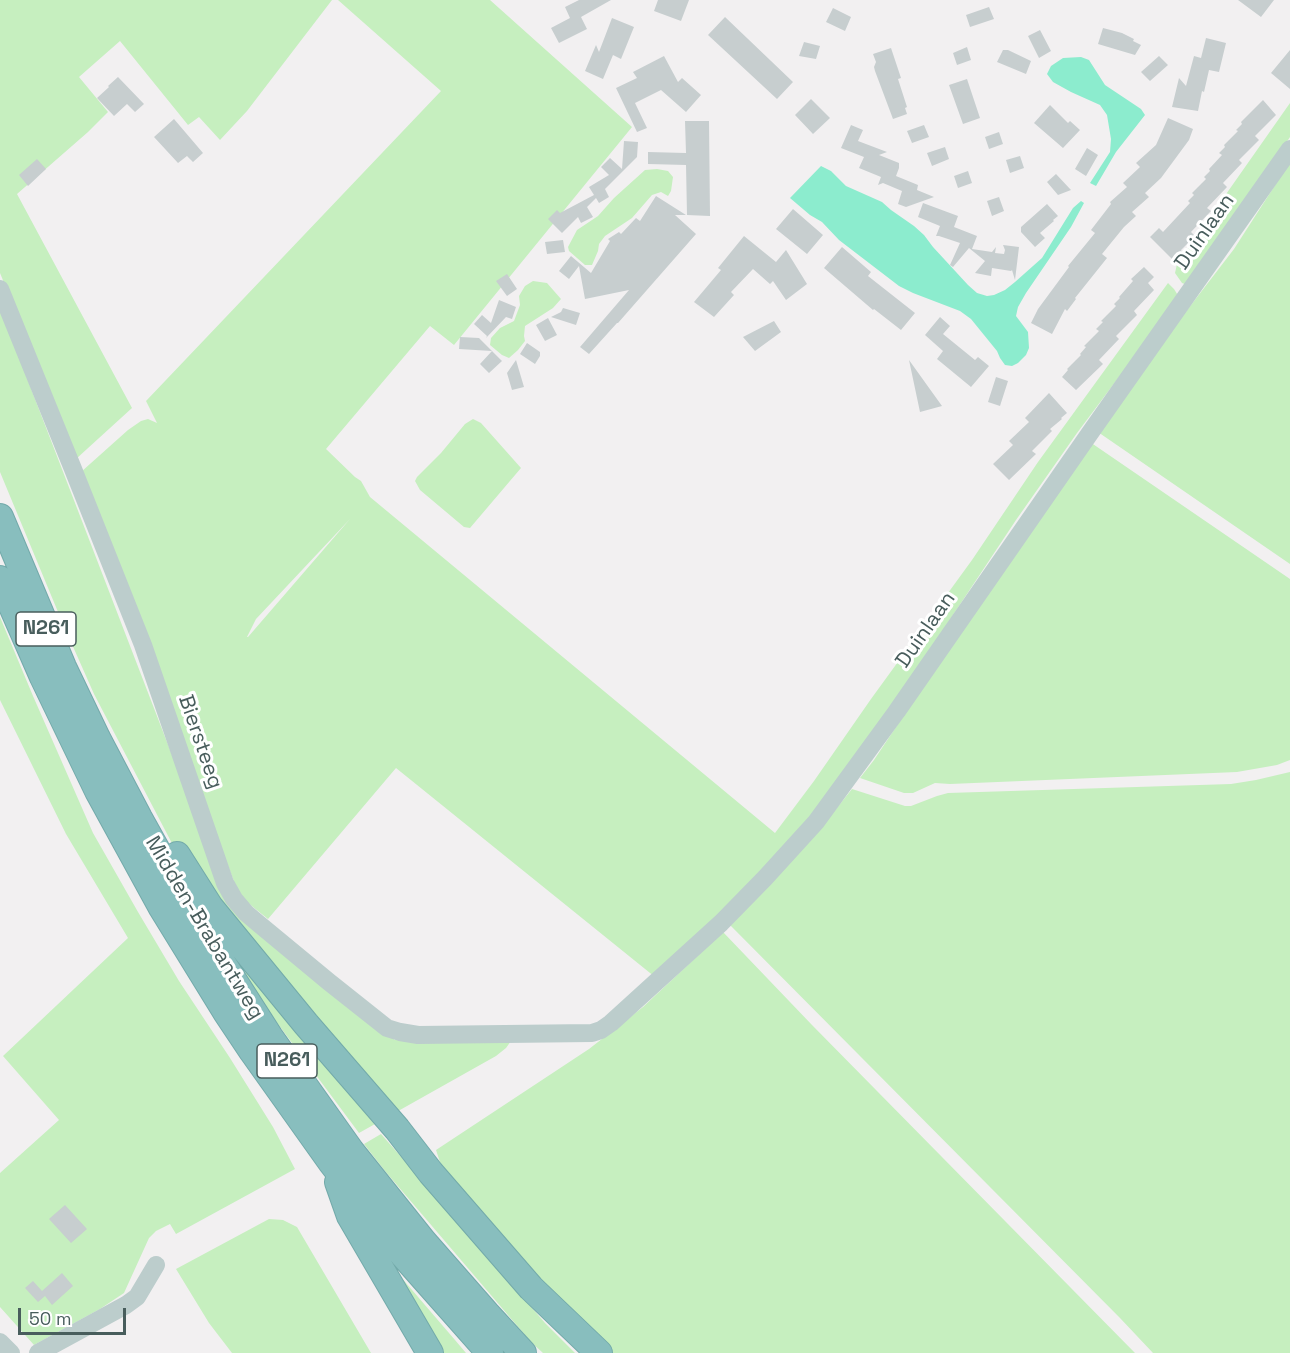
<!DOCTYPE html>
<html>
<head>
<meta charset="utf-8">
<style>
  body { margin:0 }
  #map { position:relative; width:1290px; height:1353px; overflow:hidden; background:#f2f0f1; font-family:"Space Grotesk",sans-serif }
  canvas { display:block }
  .scale { position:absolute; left:18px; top:1308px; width:108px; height:27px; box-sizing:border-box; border:3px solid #485d5c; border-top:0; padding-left:8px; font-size:18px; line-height:21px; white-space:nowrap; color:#485d5c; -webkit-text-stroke:4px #fff; paint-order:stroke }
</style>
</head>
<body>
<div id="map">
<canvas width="1290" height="1353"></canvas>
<div class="scale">50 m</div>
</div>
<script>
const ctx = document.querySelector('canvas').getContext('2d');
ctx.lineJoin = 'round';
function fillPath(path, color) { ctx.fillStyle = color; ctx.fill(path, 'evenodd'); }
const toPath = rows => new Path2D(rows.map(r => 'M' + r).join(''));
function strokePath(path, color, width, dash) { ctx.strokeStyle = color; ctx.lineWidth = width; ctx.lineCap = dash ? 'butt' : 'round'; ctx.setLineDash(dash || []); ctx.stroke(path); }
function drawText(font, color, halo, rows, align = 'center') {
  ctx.font = font + ' "Space Grotesk",sans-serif'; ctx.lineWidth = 6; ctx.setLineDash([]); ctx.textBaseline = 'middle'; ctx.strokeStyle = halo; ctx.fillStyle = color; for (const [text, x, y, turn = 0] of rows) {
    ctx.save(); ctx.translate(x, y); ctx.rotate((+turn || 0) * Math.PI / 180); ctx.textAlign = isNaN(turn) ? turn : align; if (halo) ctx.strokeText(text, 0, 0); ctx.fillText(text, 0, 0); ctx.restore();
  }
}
fillPath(toPath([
  [0,0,332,0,247,111,220,140,199,117,188,125,120,41,79,77,108,112,88,132,17,194,132,408,76,459,0,273],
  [338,0,490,0,632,127,454,345,430,326,326,449,355,477,361,481,370,497,775,833,814,781,871,699,972,560,1038,462,1168,283,1174,289,1179,297,1077,433,1016,520,894,704,810,819,767,866,655,977,396,768,268,919,253,907,239,895,81,472,128,430,141,421,148,419,157,423,146,401,441,91],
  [350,519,248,637,247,637,256,619],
  [1290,103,1290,137,1244,206,1187,285,1182,283,1175,273,1177,264],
  [1290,162,1290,564,1095,430,1234,249],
  [657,169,668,171,673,177,671,191,668,196,661,192,652,195,632,218,605,236,599,244,598,251,592,265,585,265,569,251,568,247,577,230,598,216,614,198,645,170],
  [533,281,547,283,561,299,553,308,525,326,524,336,525,341,518,350,509,358,502,355,490,345,491,338,500,328,514,321,520,305,519,296,525,286],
  [0,308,192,807,261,936,395,1040,511,1041,506,1048,496,1056,359,1133,275,1020,239,966,212,920,94,694,63,624,0,472],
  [473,419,481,423,521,468,470,528,464,527,420,490,415,481,417,477,441,453,465,424],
  [1087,440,1290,579,1290,760,1277,765,1237,772,950,784,935,783,913,793,904,793,860,778,874,760],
  [0,617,33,696,93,833,138,912,179,981,230,1058,273,1127,295,1169,176,1234,170,1224,156,1231,149,1238,124,1293,100,1309,34,1345,0,1307,0,1173,59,1120,3,1056,128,938,66,834,0,700],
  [1290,772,1290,1353,1153,1353,1120,1318,730,925,811,840,852,789,905,806,911,806,937,796,948,793,1231,784,1256,780],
  [723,932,812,1025,1135,1353,609,1353,546,1286,442,1168,436,1150,589,1049,643,1007],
  [381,1134,456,1219,545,1323,575,1353,543,1353,531,1342,385,1171,364,1144],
  [269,1219,283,1220,297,1227,371,1353,232,1353,209,1323,176,1269],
  [382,1255,455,1340,466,1353,443,1353,379,1258]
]), '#c6efbf');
fillPath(toPath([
  [1081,57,1089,60,1105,85,1141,109,1145,115,1116,152,1096,186,1090,183,1110,152,1111,139,1107,115,1100,105,1071,92,1053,82,1047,74,1051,66,1063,58],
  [821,166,831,171,846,186,882,202,891,210,914,226,924,235,933,247,968,285,977,293,987,296,994,295,1005,290,1015,282,1042,258,1073,208,1081,201,1084,203,1071,227,1026,293,1018,307,1016,316,1028,332,1029,348,1026,355,1018,363,1012,366,1005,365,1000,358,997,351,971,319,960,311,913,293,899,286,839,240,822,222,810,215,790,198]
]), '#8cecce');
fillPath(toPath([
  [579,0,611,0,581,17,587,29,559,43,551,28,570,18,565,7],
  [658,0,689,0,681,21,654,11],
  [1238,0,1274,0,1261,17],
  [989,7,994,19,970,27,966,15],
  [833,8,851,17,845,31,826,22],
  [725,17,793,82,777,99,708,35],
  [612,18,634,27,621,59,613,55,603,79,585,71,596,45,599,52],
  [1103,28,1122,33,1134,39,1133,41,1141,45,1135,55,1098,44],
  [1040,30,1051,51,1039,58,1028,36],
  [1206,38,1226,43,1219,72,1209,70,1204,92,1202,91,1198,111,1172,107,1179,78,1186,86,1194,56,1201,58],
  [804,42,820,46,816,59,799,56],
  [967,47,971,60,957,65,953,53],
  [891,48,901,78,898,79,907,107,905,108,907,114,893,119,875,71,874,67,876,62,873,54],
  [1003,50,1008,50,1031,61,1026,74,997,62],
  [1290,50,1290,89,1271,73],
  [664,56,678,82,682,78,701,95,686,112,661,90,635,103,647,128,637,132,616,88,637,78,633,72],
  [1159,56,1168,65,1150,81,1141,72],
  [118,77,144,104,135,112,127,104,114,116,97,98,109,87,108,86],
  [967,79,980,118,963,124,949,85],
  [811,99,830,118,813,134,795,115],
  [1263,100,1276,115,1255,136,1259,140,1239,160,1242,163,1223,183,1227,187,1207,208,1211,211,1191,232,1195,236,1181,250,1182,252,1173,260,1150,237,1159,228,1163,232,1190,203,1188,201,1194,195,1192,193,1206,179,1204,177,1210,171,1209,169,1222,155,1219,153,1225,147,1224,145,1238,131,1236,130,1242,124,1241,122],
  [1050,105,1068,123,1070,121,1080,130,1063,148,1034,123],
  [1168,118,1193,129,1189,140,1161,178,1145,193,1149,197,1132,212,1136,216,1124,227,1102,254,1107,258,1075,298,1076,299,1067,311,1065,309,1052,334,1031,323,1038,309,1069,267,1068,266,1095,233,1091,230,1111,204,1110,202,1127,187,1123,183,1140,167,1136,163,1156,145],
  [174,119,203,153,193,162,187,156,178,163,154,137],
  [685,121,709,121,710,216,687,215,686,165,648,164,648,152,686,153],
  [851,125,863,130,858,141,887,152,879,155,899,163,899,168,896,176,918,185,917,190,934,197,906,207,898,204,902,191,883,183,878,185,881,177,859,168,864,157,841,148],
  [924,125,929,137,912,143,907,131],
  [999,132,1003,144,989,149,985,137],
  [624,141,638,142,637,157,605,189,609,197,599,203,596,198,587,207,593,217,581,223,578,217,562,233,548,219,557,210,560,213,594,195,589,187,609,175,601,167,610,158,622,169],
  [945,147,949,159,932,166,927,153],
  [1087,148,1098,155,1086,176,1075,169],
  [1020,156,1024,168,1010,173,1006,160],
  [37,159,46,169,28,186,19,175],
  [968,171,972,183,958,188,954,176],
  [1056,174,1071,190,1058,195,1047,182],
  [656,196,686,215,675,215,696,234,618,323,617,323,589,354,580,347,629,290,585,299,579,266,569,279,559,271,571,256,591,273,610,241,608,239,619,232,621,234,636,218,640,221],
  [999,197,1004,211,992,216,987,201],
  [923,203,958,216,954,227,977,236,972,249,992,252,996,247,995,253,1004,254,1005,250,1003,245,1019,247,1015,280,1012,270,1011,271,992,268,991,276,975,273,985,261,969,248,953,267,950,265,960,243,939,236,936,236,940,226,918,217],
  [1047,204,1058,216,1053,220,1054,221,1040,233,1045,238,1035,247,1021,232,1021,227],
  [793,209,823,235,807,254,776,229],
  [744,236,776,262,786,250,807,284,786,300,773,281,770,284,753,269,731,292,734,295,714,317,694,302,721,270,718,268],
  [563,240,565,252,547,254,545,242],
  [842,247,871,272,868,276,915,313,901,330,874,309,873,310,824,268],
  [1144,267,1154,277,1148,283,1154,290,1134,311,1137,315,1116,336,1119,339,1099,360,1103,364,1076,390,1062,377,1068,370,1067,369,1081,355,1080,354,1086,347,1084,346,1099,331,1096,329,1103,322,1101,321,1116,306,1114,304,1120,298,1119,297,1133,281,1131,279],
  [507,274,517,289,507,296,496,281],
  [499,300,516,307,512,319,506,317,486,338,487,336,474,324,482,315,491,323],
  [563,308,580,313,576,325,551,317,561,312],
  [940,317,950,326,943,334,975,360,978,357,989,366,971,387,937,359,943,351,925,335],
  [548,318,557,335,545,341,536,325],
  [774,321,781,332,755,351,743,337],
  [460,337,479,338,492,351,459,349],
  [527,343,540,352,540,356,535,364,520,354],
  [492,351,502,361,489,373,480,364],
  [516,360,524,387,512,390,507,373],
  [909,360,942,406,920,412],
  [996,377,1008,381,1000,406,988,402],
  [1049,393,1067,413,1061,418,1062,419,1050,429,1052,431,1032,451,1036,454,1009,480,993,464,1013,445,1009,441,1029,422,1025,418],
  [65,1205,87,1229,71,1243,49,1219],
  [62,1273,73,1286,52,1305,45,1296,38,1302,25,1288,33,1281,42,1291]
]), '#c7cecf');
const highway = toPath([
  [0,517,63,667,97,738,139,818,202,931,270,1037,351,1151,423,1241,487,1314,523,1353],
  [0,579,43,677,98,791,162,908,226,1012,252,1051,331,1162,404,1256,490,1353],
  [177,855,210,907,306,1024,397,1129,431,1173,531,1288,599,1353],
  [338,1182,350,1216,430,1353]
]);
strokePath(highway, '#73aaaa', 28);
strokePath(toPath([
  [0,289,73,469,143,645,225,883,234,899,246,913,259,924,329,982,387,1028,400,1032,418,1035,592,1033,601,1030,611,1023,721,923,765,878,816,822,897,711,1090,433,1290,149],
  [0,1342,11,1353],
  [38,1353,126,1305,137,1297,156,1265]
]), '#bccdcc', 18);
strokePath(highway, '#88bebe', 26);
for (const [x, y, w] of [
  [46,629,60],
  [287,1061,60]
]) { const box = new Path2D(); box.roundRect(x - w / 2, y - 17, w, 34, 4.5); ctx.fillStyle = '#fff'; ctx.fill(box); strokePath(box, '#485d5c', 1.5); }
drawText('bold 20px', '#485d5c', null, [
  ["N261",46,629],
  ["N261",287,1061]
]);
drawText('21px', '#485d5c', '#fff', [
  ["Duinlaan",1205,232,-55],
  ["Duinlaan",926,630,-55],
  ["Biersteeg",200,742,71],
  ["Midden-Brabantweg",204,928,59]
]);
</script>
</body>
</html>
